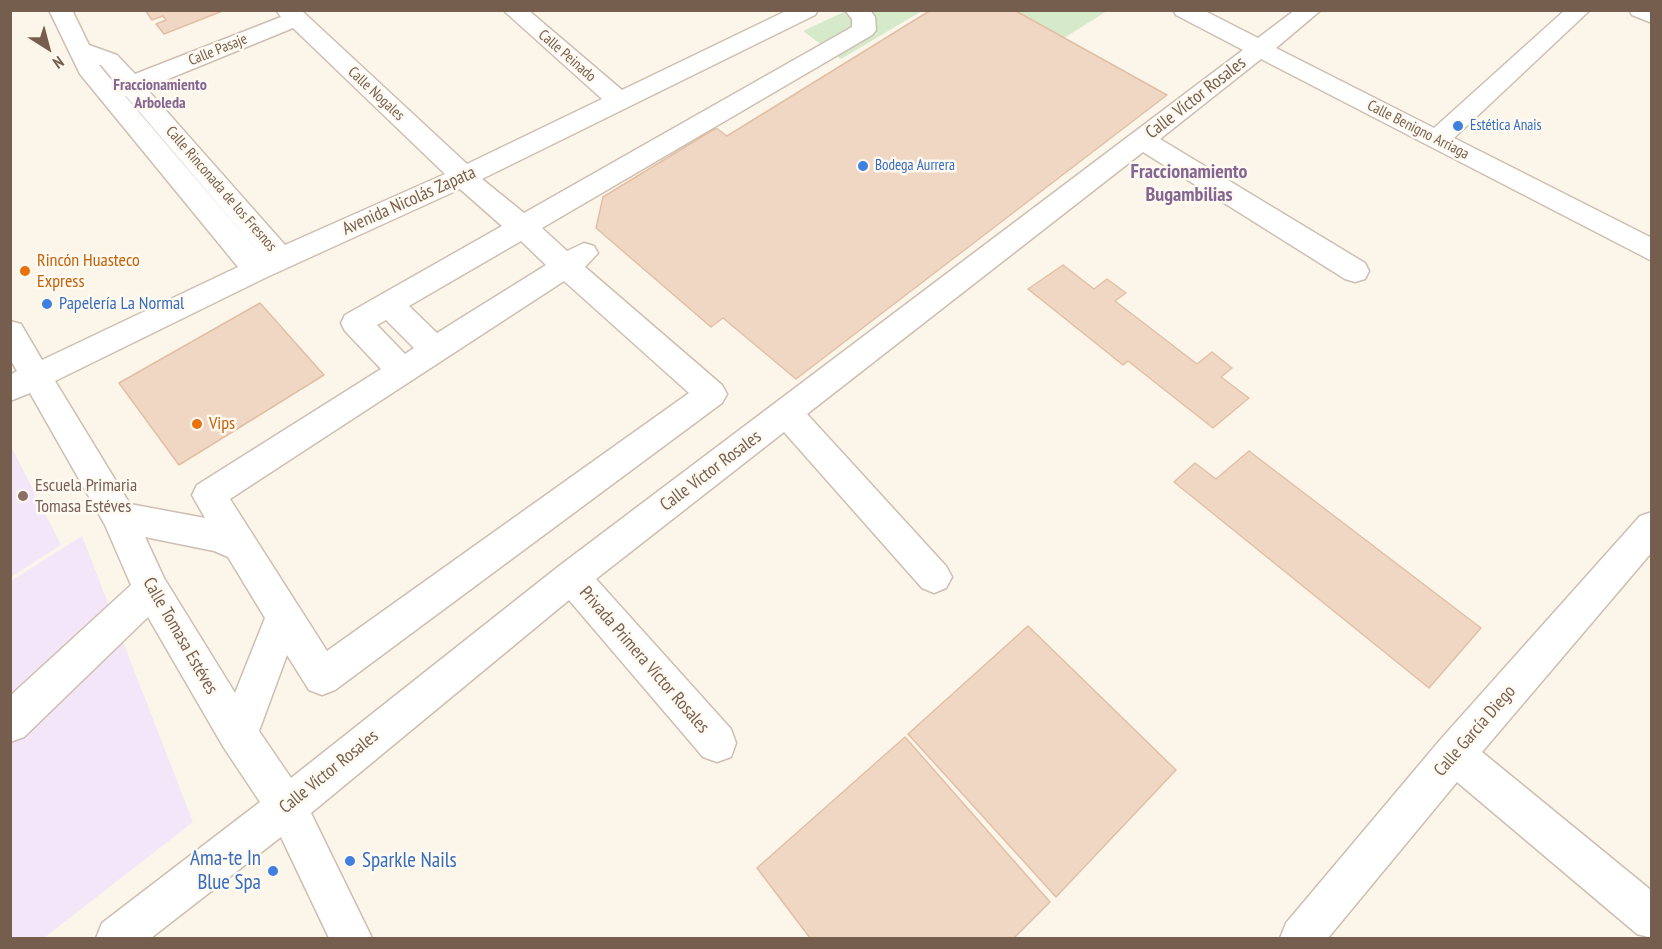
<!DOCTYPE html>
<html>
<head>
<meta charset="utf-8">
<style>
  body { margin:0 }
  #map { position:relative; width:1662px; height:949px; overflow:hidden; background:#fcf6ea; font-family:"PT Sans Narrow",sans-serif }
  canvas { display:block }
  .frame { position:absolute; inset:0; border:12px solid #765e4e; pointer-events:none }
  .north { position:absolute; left:18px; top:18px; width:60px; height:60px; -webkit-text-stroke:4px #fefaf1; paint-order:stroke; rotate:144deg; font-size:16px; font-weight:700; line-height:24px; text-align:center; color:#765e4e }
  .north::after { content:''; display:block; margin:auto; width:21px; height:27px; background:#765e4e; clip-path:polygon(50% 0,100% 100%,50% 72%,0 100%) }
</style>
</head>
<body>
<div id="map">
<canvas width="1662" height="949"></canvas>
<div class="frame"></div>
<div class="north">N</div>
</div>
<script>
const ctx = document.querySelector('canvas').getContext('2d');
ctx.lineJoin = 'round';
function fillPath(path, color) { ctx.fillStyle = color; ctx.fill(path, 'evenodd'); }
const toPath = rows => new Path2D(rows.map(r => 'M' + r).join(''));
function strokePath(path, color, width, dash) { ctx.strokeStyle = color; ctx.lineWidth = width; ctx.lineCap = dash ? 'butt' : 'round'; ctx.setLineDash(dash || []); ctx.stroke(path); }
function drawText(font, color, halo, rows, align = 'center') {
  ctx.font = font + ' "PT Sans Narrow",sans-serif'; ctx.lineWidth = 5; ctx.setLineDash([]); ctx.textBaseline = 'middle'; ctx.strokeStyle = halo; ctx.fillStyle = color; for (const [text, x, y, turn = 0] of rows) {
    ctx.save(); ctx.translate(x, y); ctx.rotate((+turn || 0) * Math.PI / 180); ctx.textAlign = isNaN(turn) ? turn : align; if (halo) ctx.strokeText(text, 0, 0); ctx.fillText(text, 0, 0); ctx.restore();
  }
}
fillPath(toPath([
  [11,446,61,545,11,577,10,577],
  [82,536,193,822,44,938,11,938,11,581]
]), '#f3e6f9');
fillPath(toPath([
  [846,11,922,11,841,59,803,31],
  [1014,11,1107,11,1064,38]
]), '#d4eac8');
const building = toPath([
  [145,10,225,10,164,34,156,24,166,20,163,16,152,20,145,10],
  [931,10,1014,10,1167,95,796,379,723,318,711,327,596,228,603,197,716,128,727,136,931,10],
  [1063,265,1094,289,1107,279,1126,293,1115,301,1197,364,1212,352,1232,368,1221,377,1249,398,1213,428,1128,361,1123,365,1028,289,1063,265],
  [260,303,324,375,179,465,119,383,260,303],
  [1249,451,1481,628,1429,688,1174,482,1195,463,1216,479,1249,451],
  [1028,626,1176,770,1056,897,908,734,1028,626],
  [905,737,1050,902,1014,938,810,938,757,868,905,737]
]);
fillPath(building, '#f0d7c3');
strokePath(building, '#e2bfa4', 1.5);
const minor = toPath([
  [49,10,72,10,89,45,117,55,135,74,281,17,276,10,301,10,467,164,602,99,503,10,528,10,622,90,788,10,818,10,815,15,482,179,524,213,852,27,852,19,845,10,870,10,875,17,876,30,872,35,542,228,567,251,584,243,594,246,598,253,585,267,722,385,727,394,722,403,335,690,322,695,309,690,287,655,259,731,291,778,559,566,1243,50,1176,15,1173,10,1203,10,1258,38,1295,10,1321,10,1276,48,1434,128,1565,10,1590,10,1454,138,1652,238,1652,261,1261,59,1160,139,1365,263,1369,271,1365,279,1355,282,1345,279,1143,152,807,414,946,566,952,577,946,588,934,593,922,588,784,432,596,579,731,729,736,743,731,757,717,762,703,757,569,600,311,813,372,938,329,938,281,837,151,938,96,938,102,923,260,802,224,748,148,617,24,737,10,742,10,696,131,585,105,525,30,393,10,401,10,375,17,371,10,359,10,321,21,324,42,360,238,267,80,74,49,10],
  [293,28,445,174,285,245,146,88,293,28],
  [99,65,101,65,115,82,114,83,99,65],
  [125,96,126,96,262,256,125,96],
  [460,189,502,226,345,315,341,323,345,331,381,369,197,485,192,495,205,518,130,504,55,381,267,277,460,189],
  [521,241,546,265,437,333,409,306,521,241],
  [564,281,689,393,327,651,230,499,564,281],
  [386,320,414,348,405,354,377,325,386,320],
  [145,537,214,551,228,557,265,618,235,693,164,578,145,537],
  [1629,10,1652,10,1652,23,1632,15,1629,10],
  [1652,512,1652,552,1482,752,1652,891,1652,938,1637,934,1457,782,1328,938,1280,938,1286,923,1440,740,1640,516,1652,512]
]);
strokePath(minor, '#cebeb0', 3);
fillPath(minor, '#fff');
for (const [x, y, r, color] of [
  [1458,126,6,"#3f7fe0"],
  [863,166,6,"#3f7fe0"],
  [25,271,6,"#e8710a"],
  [47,304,6,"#3f7fe0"],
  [197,424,6,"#e8710a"],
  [23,496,6,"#8d6e63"],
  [350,861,6,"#3f7fe0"],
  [273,871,6,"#3f7fe0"]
]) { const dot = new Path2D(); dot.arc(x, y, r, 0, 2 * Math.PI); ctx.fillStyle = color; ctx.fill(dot); strokePath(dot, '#fefaf1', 2); }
drawText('15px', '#765e4e', '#fefaf1', [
  ["Calle Pasaje",218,50,-22],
  ["Calle Peinado",567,56,41],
  ["Calle Nogales",376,94,43],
  ["Calle Benigno Arriaga",1418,130,27],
  ["Calle Rinconada de los Fresnos",221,189,49]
]);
drawText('15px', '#366cbe', '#fefaf1', [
  ["Estética Anais",1470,126],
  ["Bodega Aurrera",875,166]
], 'left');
drawText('bold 16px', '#856692', '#fefaf1', [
  ["Fraccionamiento",160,85],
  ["Arboleda",160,103]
]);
drawText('18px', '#765e4e', '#fefaf1', [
  ["Calle Víctor Rosales",1196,98,-38],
  ["Avenida Nicolás Zapata",409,201,-24],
  ["Calle Víctor Rosales",711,471,-37],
  ["Calle Tomasa Estéves",180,636,60],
  ["Privada Primera Víctor Rosales",644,660,49],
  ["Calle García Diego",1475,731,-49],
  ["Calle Víctor Rosales",329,772,-39]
]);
drawText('18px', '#c56008', '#fefaf1', [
  ["Rincón Huasteco",37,261],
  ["Express",37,282],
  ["Vips",209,424]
], 'left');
drawText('18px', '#366cbe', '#fefaf1', [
  ["Papelería La Normal",59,304]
], 'left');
drawText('18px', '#785e54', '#fefaf1', [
  ["Escuela Primaria",35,486],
  ["Tomasa Estéves",35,507]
], 'left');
drawText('bold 20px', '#856692', '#fefaf1', [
  ["Fraccionamiento",1189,172],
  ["Bugambilias",1189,195]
]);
drawText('21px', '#366cbe', '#fefaf1', [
  ["Ama-te In",261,859],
  ["Blue Spa",261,883],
  ["Sparkle Nails",362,861,"left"]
], 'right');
</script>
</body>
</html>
